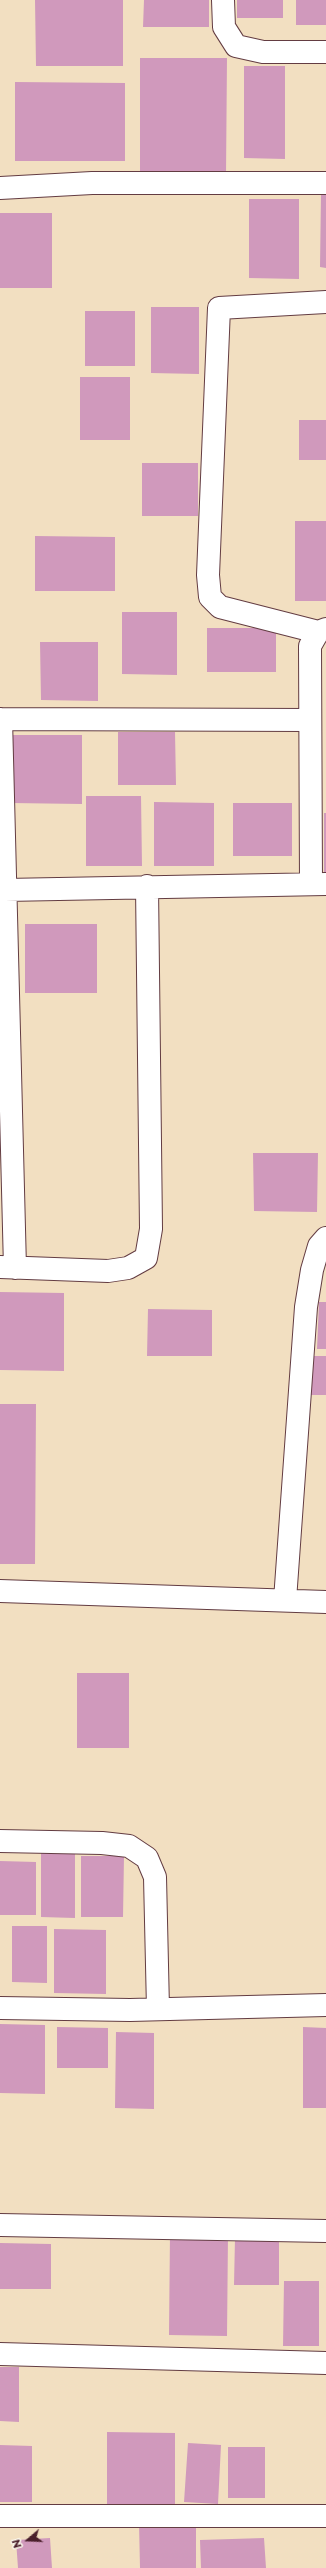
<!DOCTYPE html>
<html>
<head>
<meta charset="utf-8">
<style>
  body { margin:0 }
  #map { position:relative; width:326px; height:2568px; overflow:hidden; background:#f2dfc1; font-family:"Playpen Sans",sans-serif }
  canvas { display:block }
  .north { position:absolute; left:8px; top:2520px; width:40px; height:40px; -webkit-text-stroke:3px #fbf7ec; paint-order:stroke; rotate:251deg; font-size:11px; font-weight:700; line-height:16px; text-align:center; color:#4a1f2b }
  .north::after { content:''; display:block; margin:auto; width:14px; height:18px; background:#4a1f2b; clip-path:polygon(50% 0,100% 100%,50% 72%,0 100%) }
</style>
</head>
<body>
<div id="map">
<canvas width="326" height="2568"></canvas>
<div class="north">N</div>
</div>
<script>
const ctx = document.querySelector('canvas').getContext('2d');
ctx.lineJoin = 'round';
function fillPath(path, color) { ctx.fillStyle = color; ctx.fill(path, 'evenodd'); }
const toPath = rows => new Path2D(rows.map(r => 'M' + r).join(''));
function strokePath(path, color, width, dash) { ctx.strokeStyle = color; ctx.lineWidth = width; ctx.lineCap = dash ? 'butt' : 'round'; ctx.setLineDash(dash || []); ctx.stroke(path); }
fillPath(toPath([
  [35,0,123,0,123,66,36,66],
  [144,0,209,0,209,27,143,27],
  [237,0,283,0,283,18,237,18],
  [296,0,326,0,326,25,296,25],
  [140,58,227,58,226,175,140,175],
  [244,66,285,66,285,159,244,158],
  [15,82,125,83,125,161,15,161],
  [321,194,326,195,326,268,320,267],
  [249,199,299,199,299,279,249,278],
  [0,213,52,213,52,288,0,288],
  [151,307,199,307,199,374,151,373],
  [85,311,135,311,135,366,85,366],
  [80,377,130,377,130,440,80,440],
  [299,420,326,420,326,460,299,460],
  [142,463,198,463,198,516,142,516],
  [295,521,326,521,326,601,295,601],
  [35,536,115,537,115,591,35,591],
  [122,612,177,612,177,675,122,674],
  [207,628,276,628,276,672,207,672],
  [40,642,98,642,98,701,41,700],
  [118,732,175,732,176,785,118,785],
  [11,735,82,735,82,804,11,803],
  [86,796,141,796,142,866,86,866],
  [154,802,214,803,214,866,154,866],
  [233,803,292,803,292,856,233,856],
  [324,813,326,813,326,876,324,876],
  [25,924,97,924,97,993,25,993],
  [253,1153,318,1153,317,1212,254,1211],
  [0,1292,64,1293,64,1371,0,1370],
  [319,1302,326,1302,326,1349,317,1349],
  [148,1309,212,1310,212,1356,147,1356],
  [312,1356,326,1356,326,1395,311,1395],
  [0,1404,36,1404,35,1564,0,1564],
  [77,1673,129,1673,129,1748,77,1748],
  [41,1853,75,1853,75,1918,41,1917],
  [81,1856,124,1856,123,1917,81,1917],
  [0,1861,36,1862,36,1915,0,1915],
  [12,1926,47,1926,47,1983,12,1982],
  [54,1929,106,1930,106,1994,54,1993],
  [0,2024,45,2025,45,2094,0,2093],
  [57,2027,108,2028,108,2068,57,2068],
  [303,2027,326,2028,326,2108,303,2108],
  [116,2032,154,2033,154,2109,115,2108],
  [170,2233,228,2234,227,2336,169,2335],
  [235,2238,279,2238,279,2285,234,2285],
  [0,2243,51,2244,51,2289,0,2289],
  [284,2281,319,2281,319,2346,283,2346],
  [0,2367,19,2367,19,2422,0,2421],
  [107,2432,175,2433,175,2504,107,2504],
  [188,2443,221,2445,218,2504,184,2502],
  [0,2445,32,2446,32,2502,0,2502],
  [228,2447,265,2447,265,2498,228,2498],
  [196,2521,196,2568,140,2568,139,2522],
  [50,2538,52,2568,18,2568,16,2540],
  [264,2538,266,2568,201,2568,200,2540]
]), '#d099bc');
const minor = toPath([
  [223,0,224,27,236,46,263,52,326,52],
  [0,188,92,183,326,183],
  [318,632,220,607,210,597,208,575,219,308,326,302],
  [0,719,310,720],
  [1,719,15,1268],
  [311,884,310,646,318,632,326,629],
  [5,890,326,884],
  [0,1267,108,1271,128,1268,146,1258,151,1229,147,886],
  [0,1591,326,1602],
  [285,1600,306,1307,312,1270,319,1246,326,1238],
  [0,1841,102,1843,129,1846,147,1858,155,1877,158,2009],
  [0,2008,130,2010,326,2005],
  [0,2225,326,2231],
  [0,2354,326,2363],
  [0,2516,326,2516]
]);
strokePath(minor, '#633c42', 24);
strokePath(minor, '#fff', 22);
</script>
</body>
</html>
